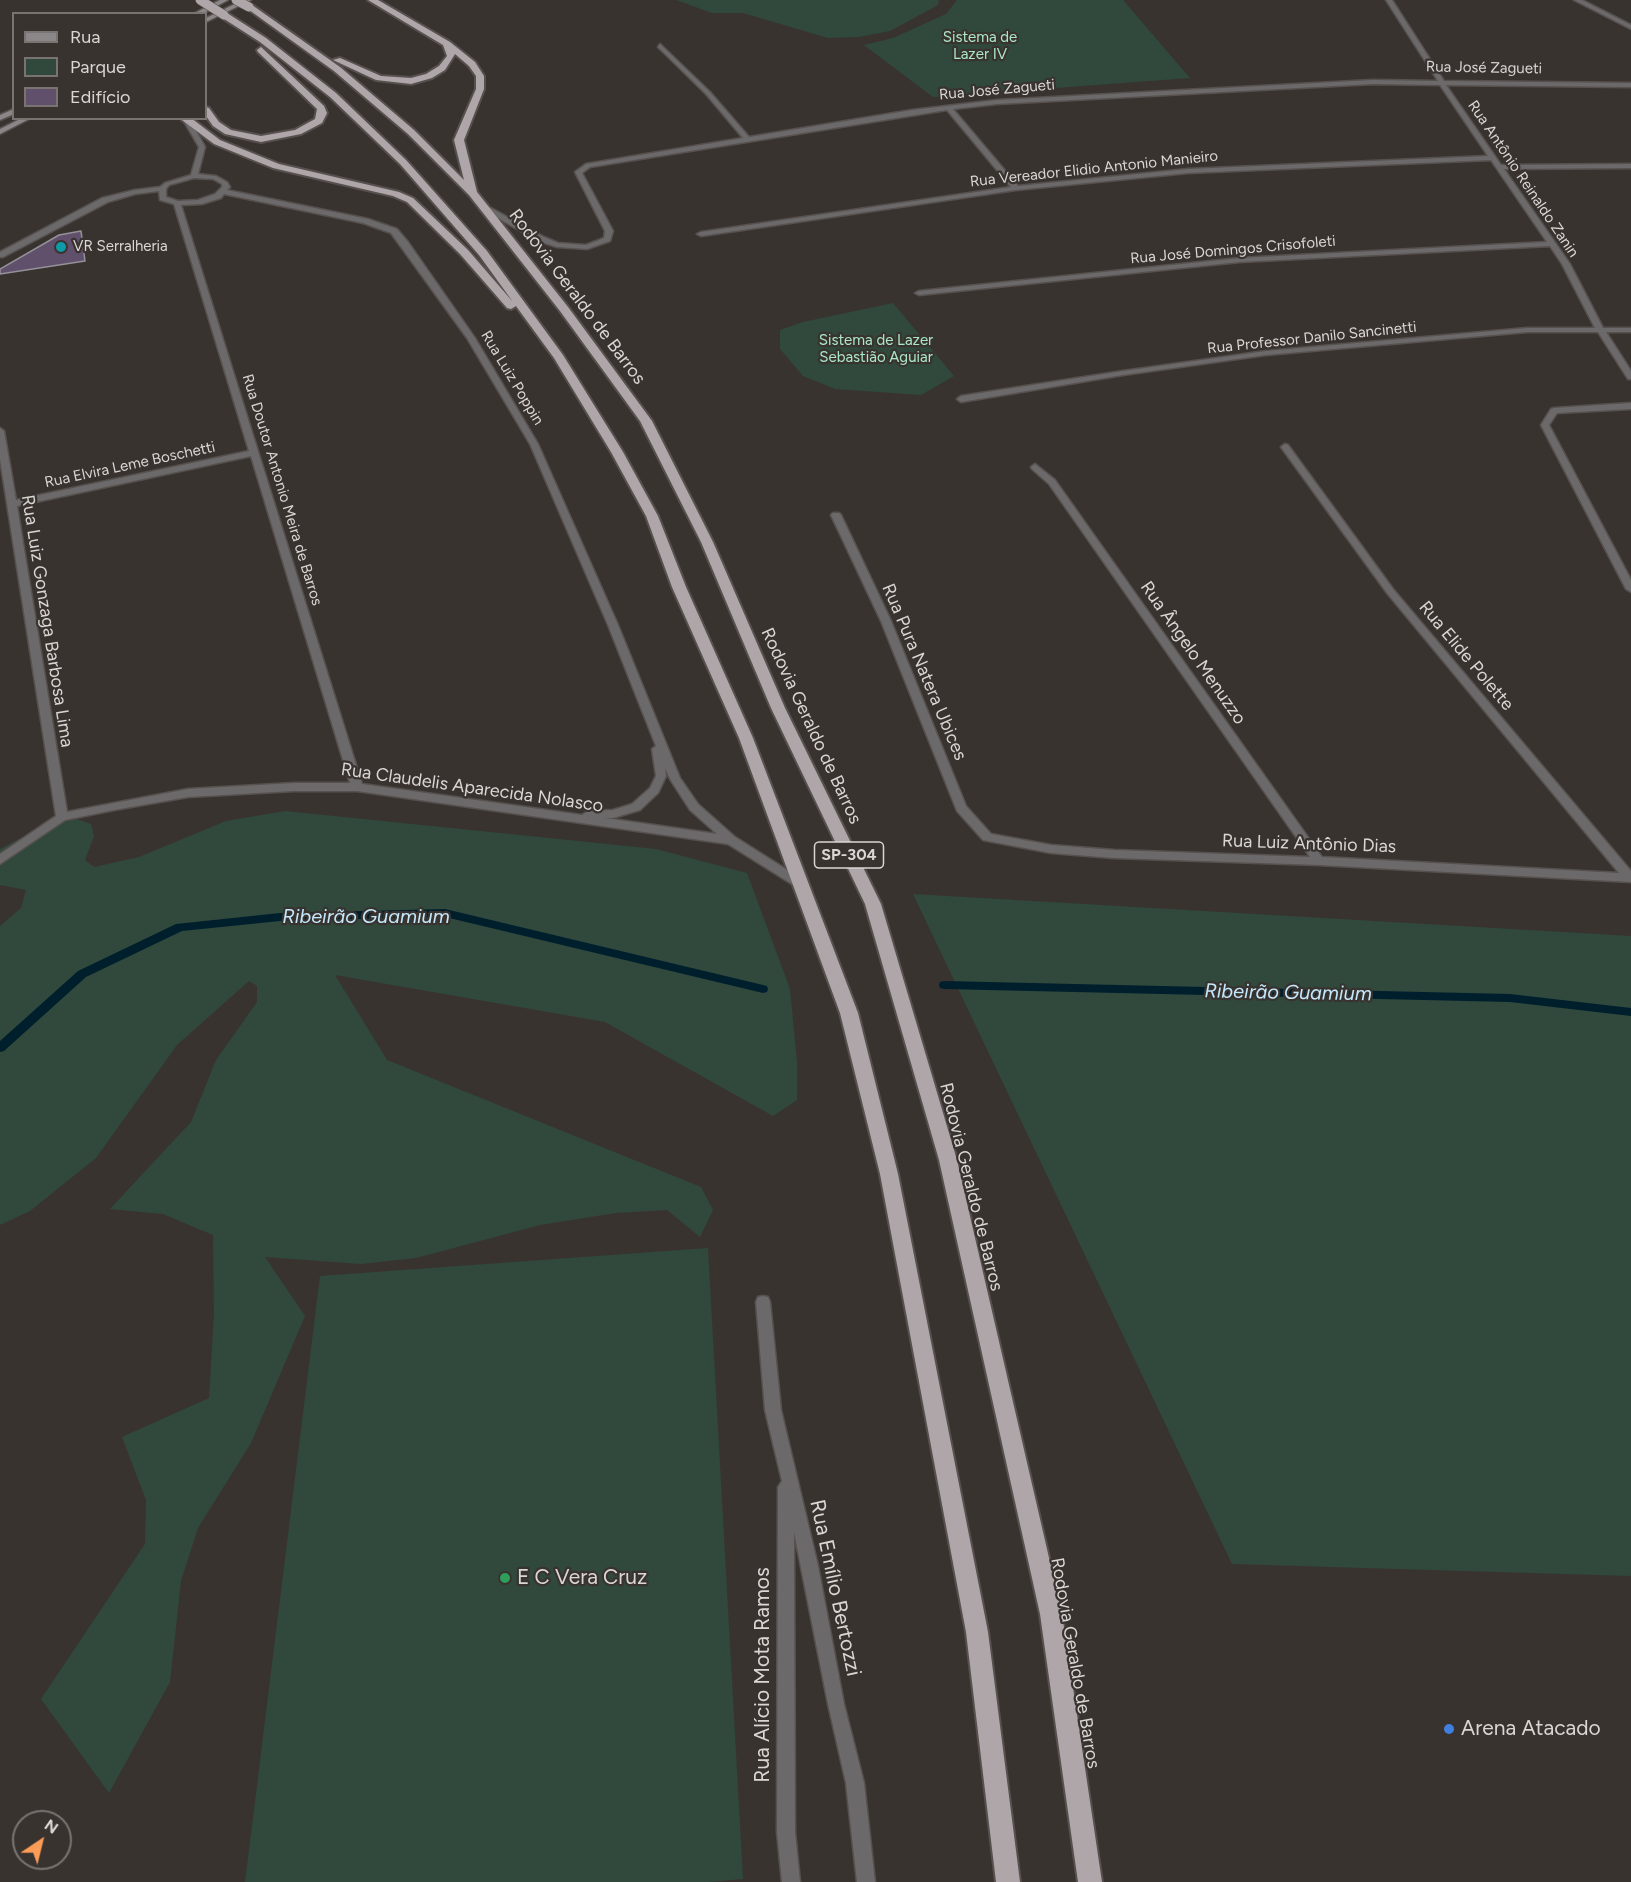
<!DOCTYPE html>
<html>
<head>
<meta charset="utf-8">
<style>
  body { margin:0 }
  #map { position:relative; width:1631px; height:1882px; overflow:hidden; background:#393330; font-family:Figtree,sans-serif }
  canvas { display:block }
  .legend { position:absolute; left:12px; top:12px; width:195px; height:108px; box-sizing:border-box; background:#393330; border:2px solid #797472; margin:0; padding:8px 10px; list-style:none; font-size:18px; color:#dad6d4 }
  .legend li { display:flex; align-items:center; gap:12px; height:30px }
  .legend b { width:30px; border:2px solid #797472 }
  .north { position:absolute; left:12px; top:1810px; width:60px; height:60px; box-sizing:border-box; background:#393330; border:2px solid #797472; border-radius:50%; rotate:35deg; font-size:16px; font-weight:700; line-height:24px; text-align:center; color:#dad6d4 }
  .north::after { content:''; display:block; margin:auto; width:21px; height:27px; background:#fd9c56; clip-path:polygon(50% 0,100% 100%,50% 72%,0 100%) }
</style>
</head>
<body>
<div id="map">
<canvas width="1631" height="1882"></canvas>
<ul class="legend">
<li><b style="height:8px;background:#8b8687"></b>Rua</li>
<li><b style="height:16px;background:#30493c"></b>Parque</li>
<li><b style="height:16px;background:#61506b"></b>Edifício</li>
</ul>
<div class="north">N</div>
</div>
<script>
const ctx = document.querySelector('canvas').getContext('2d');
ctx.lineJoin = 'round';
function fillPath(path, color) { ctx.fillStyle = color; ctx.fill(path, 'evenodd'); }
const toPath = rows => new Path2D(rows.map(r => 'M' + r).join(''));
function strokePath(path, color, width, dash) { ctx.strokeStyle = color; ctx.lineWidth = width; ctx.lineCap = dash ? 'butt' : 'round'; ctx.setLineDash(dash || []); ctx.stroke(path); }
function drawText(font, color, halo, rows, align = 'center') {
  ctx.font = font + ' Figtree,sans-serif'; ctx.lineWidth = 4.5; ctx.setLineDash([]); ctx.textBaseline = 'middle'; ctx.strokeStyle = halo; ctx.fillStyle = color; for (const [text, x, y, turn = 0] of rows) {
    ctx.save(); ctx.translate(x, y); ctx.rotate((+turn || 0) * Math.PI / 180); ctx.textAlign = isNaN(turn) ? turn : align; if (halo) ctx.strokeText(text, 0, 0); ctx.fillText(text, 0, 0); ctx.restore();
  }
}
fillPath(toPath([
  [676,0,939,0,938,5,890,31,859,37,828,38,743,13,712,13],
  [957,0,1123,0,1190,78,933,97,864,45,893,38,946,14],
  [893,303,954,376,921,395,835,389,803,376,780,349,780,330,803,322],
  [285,811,656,849,747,873,790,989,797,1062,797,1100,773,1116,605,1022,335,975,387,1060,701,1187,713,1210,700,1237,667,1210,616,1213,540,1225,416,1258,361,1264,265,1257,305,1316,251,1443,198,1528,181,1581,170,1682,109,1793,41,1699,145,1544,146,1500,122,1437,209,1398,214,1315,213,1235,163,1214,110,1209,191,1122,216,1060,257,1002,257,986,249,981,177,1045,96,1158,30,1211,0,1225,0,926,21,908,26,890,0,885,0,849,47,824,76,819,91,824,94,836,85,860,94,867,139,857,226,821],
  [913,894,1631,936,1631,1576,1232,1564],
  [708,1248,743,1879,709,1882,245,1882,320,1276]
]), '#30493c');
fillPath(toPath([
  [445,909,763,985,767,986,768,989,767,992,763,993,445,917,280,921,182,931,86,977,4,1051,0,1052,0,1041,78,971,176,924,280,913,445,909],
  [944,981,1510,994,1631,1008,1631,1016,1510,1002,944,989,940,988,939,985,940,982,944,981]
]), '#001f2d');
const building = toPath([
  [81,231,85,261,0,274,0,269,59,235,81,231]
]);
fillPath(building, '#61506b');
strokePath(building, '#959198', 1.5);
const minor = toPath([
  [1386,0,1392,0,1444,81,1631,83,1631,87,1446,85,1501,165,1631,164,1631,168,1504,169,1570,264,1603,328,1631,328,1631,332,1606,332,1631,371,1631,379,1628,379,1598,332,1527,332,1266,355,1123,375,961,402,957,399,961,396,1123,371,1266,351,1527,328,1595,328,1562,264,1550,246,1240,262,919,295,915,293,919,291,1240,258,1547,242,1491,160,1188,173,1016,190,701,236,697,234,701,232,1011,187,947,110,590,167,582,173,613,231,610,241,587,249,557,247,538,241,482,209,489,207,544,237,558,243,586,245,604,238,605,231,575,172,586,164,743,138,706,94,658,47,660,44,710,92,749,137,912,110,997,100,1373,80,1438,81,1386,0],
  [1373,84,1440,85,1488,156,1188,169,1018,186,953,109,997,104,1373,84],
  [1574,0,1582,0,1631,25,1631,29,1574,0],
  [182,118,189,118,205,147,198,174,216,176,227,182,230,187,227,190,368,219,397,229,408,242,475,338,538,444,618,625,680,778,698,804,735,837,803,880,805,883,803,886,795,886,728,844,357,791,294,791,188,797,114,810,65,820,0,864,0,854,56,816,0,459,0,428,4,431,16,500,249,451,174,204,160,200,159,191,135,194,108,202,3,257,0,257,0,252,102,198,135,190,160,187,165,183,191,175,199,147,182,118],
  [194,178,213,179,222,184,222,187,215,194,198,200,178,201,166,197,166,189,169,185,194,178],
  [224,194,363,223,391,233,467,338,530,444,608,625,656,746,652,749,656,776,650,788,632,804,613,810,588,811,582,815,362,784,181,205,202,204,221,198,224,194],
  [251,456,350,783,294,783,188,789,67,812,17,506,251,456],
  [665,768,670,779,690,810,717,834,605,818,613,818,640,810,658,793,666,776,665,768],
  [1631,403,1631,409,1557,413,1549,425,1631,580,1631,592,1626,589,1541,425,1551,409,1554,408,1631,403],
  [1285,444,1288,445,1393,589,1631,871,1631,882,1319,865,1114,858,1051,853,983,840,957,811,881,621,831,515,833,513,839,513,841,515,891,621,966,806,991,834,1051,845,1114,850,1310,857,1049,484,1032,469,1031,467,1035,464,1055,480,1322,857,1619,873,1387,593,1281,447,1285,444],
  [763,1296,768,1297,770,1302,781,1410,818,1566,844,1704,864,1783,875,1882,857,1882,846,1783,828,1704,794,1532,795,1832,800,1882,782,1882,777,1832,778,1487,782,1481,765,1410,756,1302,758,1297,763,1296]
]);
const secondary = toPath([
  [220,0,228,0,202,14,193,14,220,0],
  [243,0,251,0,206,22,206,18,243,0],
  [14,109,14,114,0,120,0,115,14,109],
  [22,118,31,118,0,134,0,129,22,118]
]);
const trunk = toPath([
  [368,0,378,0,450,42,475,62,484,76,484,89,464,140,477,192,568,307,652,421,713,542,785,708,881,904,957,1160,1062,1614,1102,1882,1078,1882,1040,1614,939,1160,865,904,771,708,701,542,640,421,560,311,469,195,408,134,334,71,245,7,252,5,340,67,414,130,464,180,454,140,476,89,476,76,469,66,455,54,445,70,432,78,411,84,376,80,333,60,340,58,381,76,411,78,426,74,439,66,447,56,443,45,368,0],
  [221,13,227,13,266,38,336,93,406,160,487,251,563,355,623,452,658,516,686,587,753,738,858,1013,898,1174,988,1632,1020,1882,996,1882,966,1632,880,1174,840,1013,739,738,672,587,646,516,611,452,554,358,516,306,511,309,507,308,460,254,407,202,393,196,273,168,214,144,182,120,191,118,220,140,279,164,399,192,413,198,468,250,513,302,479,255,400,164,330,97,260,42,221,17,221,13],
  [261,47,324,106,327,113,322,123,301,134,261,142,225,134,213,126,206,116,206,107,209,108,219,122,231,130,261,136,295,130,315,119,317,109,258,52,257,50,261,47]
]);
strokePath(minor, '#56504e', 3);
strokePath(secondary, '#56504e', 3);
strokePath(trunk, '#56504e', 4);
fillPath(minor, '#6c696a');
fillPath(secondary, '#8b8687');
fillPath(trunk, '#aea6a8');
const trunkBridge = toPath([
  [200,0,224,15],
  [236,0,249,7]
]);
strokePath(trunkBridge, '#56504e', 10, []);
strokePath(trunkBridge, '#aea6a8', 9);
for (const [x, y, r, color] of [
  [61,247,6,"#0f9aa8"],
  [505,1578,6,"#2e9e5b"],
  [1449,1729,6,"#3f7fe0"]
]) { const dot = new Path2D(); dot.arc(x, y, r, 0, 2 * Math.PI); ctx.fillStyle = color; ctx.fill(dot); strokePath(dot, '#393330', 2); }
drawText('15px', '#a9e7c7', '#393330', [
  ["Sistema de",980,38],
  ["Lazer IV",980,55],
  ["Sistema de Lazer",876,341],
  ["Sebastião Aguiar",876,358]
]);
drawText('15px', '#dad6d4', '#393330', [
  ["Rua José Zagueti",1484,68,1],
  ["Rua José Zagueti",997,90,-5],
  ["Rua Vereador Elidio Antonio Manieiro",1094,169,-6],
  ["Rua Antônio Reinaldo Zanin",1523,179,56],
  ["Rua José Domingos Crisofoleti",1233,250,-5],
  ["Rua Professor Danilo Sancinetti",1312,338,-6],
  ["Rua Luiz Poppin",512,378,59],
  ["Rua Elvira Leme Boschetti",130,465,-12],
  ["Rua Doutor Antonio Meira de Barros",282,490,73]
]);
drawText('15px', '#dad6d4', '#393330', [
  ["VR Serralheria",73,247]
], 'left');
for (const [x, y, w] of [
  [849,855,69]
]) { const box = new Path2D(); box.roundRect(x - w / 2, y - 13, w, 26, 4.5); ctx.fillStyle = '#393330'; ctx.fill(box); strokePath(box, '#dad6d4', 1.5); }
drawText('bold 16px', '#dad6d4', null, [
  ["SP-304",849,855]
]);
drawText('18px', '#dad6d4', '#393330', [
  ["Rodovia Geraldo de Barros",577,297,53],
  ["Rua Luiz Gonzaga Barbosa Lima",47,621,81],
  ["Rua Ângelo Menuzzo",1193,653,55],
  ["Rua Elide Polette",1466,656,50],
  ["Rua Pura Natera Ubices",924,672,67],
  ["Rodovia Geraldo de Barros",811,726,65],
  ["Rua Claudelis Aparecida Nolasco",472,788,8],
  ["Rua Luiz Antônio Dias",1309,844,2],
  ["Rodovia Geraldo de Barros",971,1187,76],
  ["Rodovia Geraldo de Barros",1075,1663,80]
]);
drawText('italic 20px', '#c3e8fb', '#393330', [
  ["Ribeirão Guamium",366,917],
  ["Ribeirão Guamium",1288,993,1]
]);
drawText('21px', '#dad6d4', '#393330', [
  ["E C Vera Cruz",517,1578],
  ["Arena Atacado",1461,1729]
], 'left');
drawText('21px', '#dad6d4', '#393330', [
  ["Rua Emílio Bertozzi",835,1588,78],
  ["Rua Alício Mota Ramos",763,1675,-90]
]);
</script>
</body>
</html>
